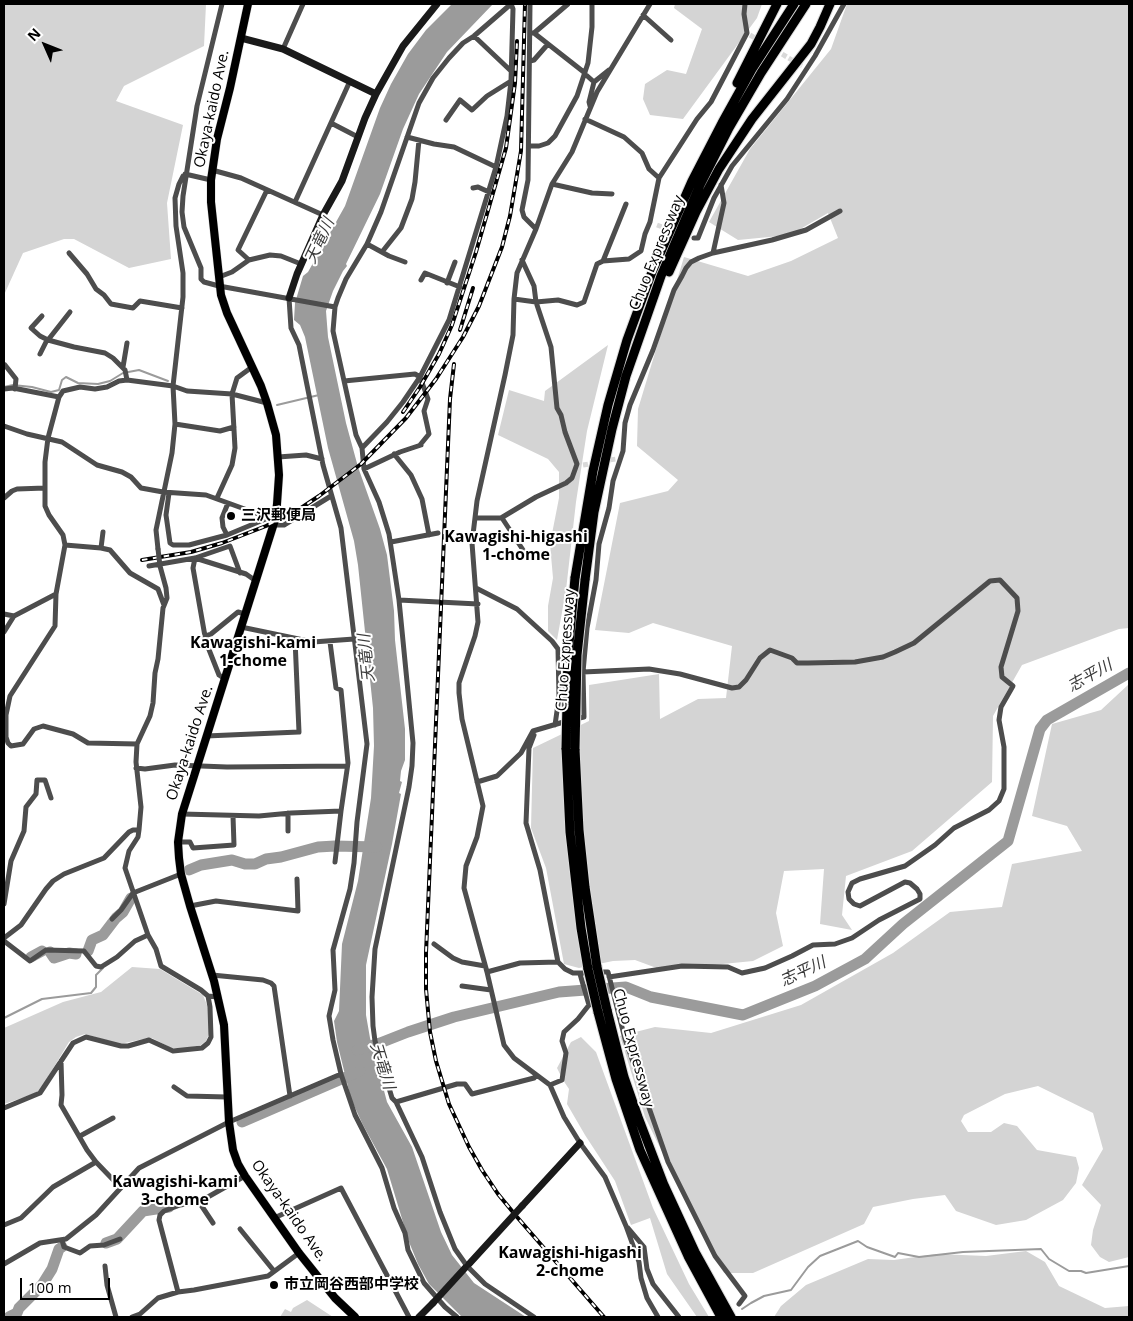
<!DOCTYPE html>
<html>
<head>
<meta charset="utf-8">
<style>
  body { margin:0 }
  #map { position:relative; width:1133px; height:1321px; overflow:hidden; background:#fff; font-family:"Open Sans",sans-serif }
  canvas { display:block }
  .frame { position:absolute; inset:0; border:5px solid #000; pointer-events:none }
  .north { position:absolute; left:20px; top:20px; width:50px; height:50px; -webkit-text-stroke:4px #fff; paint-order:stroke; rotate:314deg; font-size:14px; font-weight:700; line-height:20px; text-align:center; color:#000 }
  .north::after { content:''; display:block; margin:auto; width:18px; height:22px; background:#000; clip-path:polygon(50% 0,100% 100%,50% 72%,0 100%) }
  .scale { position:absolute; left:20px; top:1278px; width:90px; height:22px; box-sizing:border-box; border:2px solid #000; border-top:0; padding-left:6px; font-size:15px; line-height:18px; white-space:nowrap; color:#000; -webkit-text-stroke:4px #fff; paint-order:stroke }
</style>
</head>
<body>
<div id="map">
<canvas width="1133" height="1321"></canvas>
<div class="frame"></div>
<div class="north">N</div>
<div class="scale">100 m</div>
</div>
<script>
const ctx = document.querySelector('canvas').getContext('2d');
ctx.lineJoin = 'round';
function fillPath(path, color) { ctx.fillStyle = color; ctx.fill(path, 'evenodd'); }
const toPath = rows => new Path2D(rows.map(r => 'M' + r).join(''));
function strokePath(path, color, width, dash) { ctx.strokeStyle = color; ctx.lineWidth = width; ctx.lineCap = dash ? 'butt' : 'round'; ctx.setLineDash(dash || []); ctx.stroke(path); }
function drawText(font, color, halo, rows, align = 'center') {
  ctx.font = font + ' "Open Sans","Noto Sans JP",sans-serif'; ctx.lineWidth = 4; ctx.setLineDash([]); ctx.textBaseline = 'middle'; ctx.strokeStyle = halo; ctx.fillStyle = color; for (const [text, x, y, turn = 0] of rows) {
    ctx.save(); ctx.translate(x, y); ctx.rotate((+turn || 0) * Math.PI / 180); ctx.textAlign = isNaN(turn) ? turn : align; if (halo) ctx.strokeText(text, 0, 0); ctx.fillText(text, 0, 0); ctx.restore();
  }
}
fillPath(toPath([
  [4,4,206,4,204,46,124,86,116,101,183,125,167,203,171,259,129,268,74,239,64,239,23,253,4,295],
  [675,4,762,4,757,18,683,119,650,115,643,99,645,84,667,70,686,74,702,29,674,8],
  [847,4,1129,4,1129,628,1119,629,1022,665,993,716,992,782,912,851,846,876,842,915,852,930,820,924,824,869,784,871,776,913,783,946,753,961,662,970,635,960,613,961,579,968,564,964,546,868,531,828,533,748,589,721,589,685,659,674,660,719,698,699,726,698,732,646,653,623,629,633,595,630,620,503,668,491,678,480,637,446,638,409,684,257,748,276,791,261,838,238,828,213,790,235,738,240,709,222,750,149,831,49],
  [608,345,587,431,576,502,566,590,557,640,548,631,548,606,553,578,550,544,559,498,559,472,548,459,498,435,509,390,544,401,545,391],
  [1129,684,1129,1257,1109,1262,1100,1257,1091,1245,1093,1230,1101,1205,1082,1185,1103,1149,1093,1113,1038,1086,1005,1094,964,1115,961,1121,968,1132,991,1132,1004,1123,1017,1126,1037,1150,1076,1157,1079,1168,1076,1183,1063,1200,1026,1220,996,1225,956,1211,945,1195,913,1199,873,1207,864,1224,753,1273,724,1273,710,1249,645,1117,620,1036,655,1027,711,1033,801,1005,893,953,950,912,1002,907,1012,864,1082,851,1067,826,1032,816,1052,724,1101,710],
  [132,967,160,969,203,995,209,1010,209,1034,206,1041,201,1045,188,1048,171,1048,152,1038,148,1038,120,1044,85,1034,76,1037,69,1042,40,1090,31,1095,4,1104,4,1028,63,1002,101,992],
  [581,1037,596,1052,653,1208,689,1284,709,1317,697,1317,667,1274,650,1218,631,1225,615,1181,585,1135,567,1104,569,1089,563,1080,557,1068,571,1042],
  [1026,1251,1045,1262,1059,1286,1105,1308,1129,1306,1129,1317,774,1317,781,1306,806,1285,868,1259,894,1260,937,1254,986,1256],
  [307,1300,333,1317,280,1317,285,1309,291,1312,293,1308]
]), '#d4d4d4');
fillPath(toPath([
  [452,4,493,4,447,52,419,94,403,129,380,194,346,264,347,266,343,271,333,291,326,311,328,337,346,423,358,467,380,529,387,555,394,611,395,640,405,729,405,760,401,771,400,781,402,782,399,793,401,794,392,844,366,965,366,1015,370,1038,387,1102,412,1147,441,1232,452,1255,474,1283,526,1317,462,1317,429,1284,418,1264,409,1242,387,1169,363,1125,351,1099,337,1042,334,1021,339,1011,342,944,358,881,371,798,374,746,373,708,358,565,354,541,328,448,305,337,300,325,294,320,295,303,303,276,308,272,345,206,380,108,391,84,408,54,426,30]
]), '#9b9b9b');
strokePath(toPath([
  [4,387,13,385,32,387,51,392,59,390,62,380,66,377,78,383,98,384,110,381,123,373,139,370,168,381],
  [277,405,319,395],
  [4,1018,42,999,91,993,96,987,96,975,103,968],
  [742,1309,751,1303,764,1296,791,1290,808,1267,820,1256,858,1241,867,1247,895,1257,898,1253,919,1257,963,1252,1041,1249,1049,1259,1069,1271,1081,1271,1086,1273,1129,1266]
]), '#9b9b9b', 2);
strokePath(toPath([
  [189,870,201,865,232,860,245,864,255,864,266,859,281,857,318,847,335,846,377,847],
  [88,951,92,940,103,935,116,918,123,912,131,898],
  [50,952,54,958,69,953,76,954],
  [31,957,42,951],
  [357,1050,380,1043,408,1032,454,1017,559,992,626,987,651,997,743,1015,815,986,865,959,903,924,1008,841,1040,729,1047,720,1129,673],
  [242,1122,360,1071],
  [106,1243,117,1239,143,1211,169,1207],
  [9,1317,17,1313,19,1308,42,1285,52,1269,59,1249,62,1247]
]), '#9b9b9b', 11);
strokePath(toPath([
  [750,35,802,66],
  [657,225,673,231],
  [603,461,616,459],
  [583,465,595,463]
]), '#d9d9d9', 5, [5, 2.5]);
const primary = toPath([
  [248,4,230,88,217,139,211,180,211,202,221,295,227,313,261,386,267,403,276,435,279,475,277,504,275,520,182,814,178,842,179,858,181,874,190,906,214,981,224,1025,229,1122,233,1150,238,1164,245,1176,299,1253,335,1298,355,1317]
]);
const highway = toPath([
  [737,83,777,4],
  [669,272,696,212,719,169,752,119,811,44,820,27,830,4],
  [575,578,593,471,608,405,627,340,652,272,692,181,722,123,752,69,794,4],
  [585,580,594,512,612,429,626,376,661,276,700,185,729,128,761,73,806,4],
  [566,748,570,832,581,928,588,969],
  [575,749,579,830,585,887,597,967],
  [607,1010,624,1077,638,1117,664,1185,695,1252,731,1317],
  [598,1012,616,1079,640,1150,688,1256,721,1317]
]);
strokePath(primary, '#dbdbdb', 9);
strokePath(highway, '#dbdbdb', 11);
strokePath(toPath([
  [222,4,197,106,183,196,182,212,184,227,201,268,201,279,204,282,219,286,335,307],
  [511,4,474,36,463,43,449,58,433,78,419,103,381,212,367,244,346,279,338,298,335,307,333,331,356,435,362,448,364,469,379,502,389,534,399,600,413,743,412,766,409,787,375,949,372,997,373,1026,375,1041,392,1098,396,1102,422,1157,440,1212,455,1249,467,1266,485,1284,534,1317],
  [530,4,528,180,522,210,524,217,536,229],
  [650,4,597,92,572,152,552,184,536,229,517,273,514,299,513,335,505,375,477,501,472,543,478,622,475,636,459,683,459,693,462,719,483,806,477,837,466,866,464,888,487,972,504,1045,514,1058,550,1085,564,1117,580,1143,605,1177,626,1226,639,1262,641,1278,647,1298,658,1317],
  [643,15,671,40],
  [534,33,568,4],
  [474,36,511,71],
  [548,44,585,73],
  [283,49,303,4],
  [530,61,534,60,548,44,534,33,530,33],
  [585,74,594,82,609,70],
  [590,106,589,102,594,82],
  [585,119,624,137,642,153,649,169,659,178],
  [446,120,460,100,472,110,487,96,511,81],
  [331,123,358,137],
  [407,137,434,144,454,147,496,167],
  [529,146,539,146,548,143,555,136,577,96,588,63,592,27,592,4],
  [212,170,241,178,323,215],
  [185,174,211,180],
  [552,184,592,193,612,194],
  [473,188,478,187,489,192],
  [295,202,350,81],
  [694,238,698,238,714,198,732,166,787,99,815,56,844,4],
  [367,244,389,256,405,262],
  [382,252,401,228,412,199,415,182,419,140],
  [69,253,87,274,96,289,104,295,111,304,133,308,140,301,182,308],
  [713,253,724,203,721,185],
  [249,260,238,250,267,190],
  [603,261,629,259,641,251,645,234,650,222,659,178,697,119,711,102,747,33,744,14,745,4],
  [219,277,232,272,249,260,270,255,281,256,301,264],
  [421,280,425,273,460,287],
  [447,283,455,262],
  [289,298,291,328,299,345,323,465,341,528,367,744,357,822,354,863,350,889,333,950,335,990,329,1016,333,1040,341,1074,355,1115,382,1168,394,1208,405,1233,408,1250,424,1283,445,1307,457,1317],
  [514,299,536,302,558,300,577,305,584,302,597,264,603,261,626,204],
  [42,316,31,328,40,336,48,340,74,347,105,353,113,358,125,370,127,380],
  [48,340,70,312],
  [40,354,47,340],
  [5,365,16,379,15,389],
  [123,367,127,343],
  [344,381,415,374,420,377,428,399,424,411,429,434,420,445],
  [4,389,13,388,59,397],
  [175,424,220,431,234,427],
  [4,426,27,434,62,442,97,465,122,472,131,477,141,488,163,492,206,495,275,520],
  [362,448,387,422,403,402,420,377,449,320,496,167,507,116,511,81,513,9,511,4],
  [394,454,411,475,422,499,429,535],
  [278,457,306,455,322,459],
  [364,469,400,452,421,445],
  [169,493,166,515,170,543,173,545,189,545,227,535],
  [4,498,12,491,17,489,45,488],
  [217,498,232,465,235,448,232,394,237,378,252,367],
  [228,503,222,518,223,527,227,535,268,518],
  [475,518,501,518,536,497,566,483,572,478,577,464,565,432,561,415,557,408,551,347,536,302,534,286,522,260],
  [502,518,527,556],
  [274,525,284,525,331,496],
  [391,542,438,533],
  [65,545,101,548,103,532],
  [101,548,110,550,130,573,158,589,164,605],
  [158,549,156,530,172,453,175,424,173,386,183,297,183,273,176,226,175,198,179,184,183,176],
  [149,566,195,558,230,546,240,573],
  [160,566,166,588,167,598,163,608,158,659,155,673,153,703,150,716,137,744,136,762,141,807,139,830,138,837,129,851,125,868,148,935,156,949,161,966,201,990,208,996,218,997],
  [476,588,517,609,552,641,558,649,559,697,555,725],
  [56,594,55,626,10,696,6,715,6,737,8,743,11,746,23,744,34,729,43,726,73,734,88,743,137,744],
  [399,600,478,604],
  [4,614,14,616],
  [241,627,313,642,354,639],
  [4,632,14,616,56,594,65,545,63,535,49,515,45,506,45,462,48,438,59,397,63,391,80,387,95,389,107,387,119,381,127,380,173,386,187,391,232,394,267,403],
  [205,636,211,634,238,612,245,614],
  [583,672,649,669,680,674,732,688,739,687,746,680,760,658,770,650,792,658,797,663,808,663,855,662,883,657,895,652,914,643,990,581,1000,580,1017,598,1018,611,1001,667,1002,677,1013,686,1001,707,999,720,1004,747,1004,789,999,801,989,810,954,828,935,845,905,866,860,879,852,883,848,892,849,899,854,904,860,906,905,882,910,883,917,889,920,894,920,899,879,920,852,938,835,944,813,945,792,956,765,968,742,973,728,967,682,966,609,977],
  [225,679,219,675,206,642,193,568,195,558,246,574,256,581],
  [575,719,584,717,583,672,587,628,596,580,599,544,609,508,613,481,623,451,625,423,630,405,653,350,674,290,682,276,686,268,691,262,699,258,713,253,772,240,806,230,840,211],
  [534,735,529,748,526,823,540,870,558,962,565,969,573,973,589,973],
  [206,736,299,732,295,639],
  [136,768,145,769,175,765,227,767,347,766],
  [477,782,497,776,521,753,533,731,567,721],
  [182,814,259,816,291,813,341,811,348,763,341,690,336,688,330,642],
  [288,831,288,813],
  [178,842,190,842,193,848,234,845,233,816],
  [335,862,341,811],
  [4,904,11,861,24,831,26,807,36,794,37,780,45,780,51,798],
  [190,906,216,901,298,911,297,879],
  [112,919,121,910,133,893,181,874],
  [4,938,21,925,46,889,53,881,64,874,104,858,129,832,133,830,139,830],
  [4,941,30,961,46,950,84,951,96,966,101,967,117,957,135,941,148,935],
  [434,944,453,958,462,962,485,966],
  [487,972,520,963,558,962],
  [598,972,608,972,625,1039,668,1162,715,1256,745,1296,739,1304],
  [580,974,589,1005],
  [212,975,263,980,271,983,274,986,290,1096],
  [462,986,491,990],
  [61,1061,62,1095,61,1105,87,1150,96,1162,121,1188],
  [550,1085,562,1080,566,1053,562,1041,564,1032,578,1019,589,1005,599,1003],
  [174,1087,187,1096,227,1097],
  [396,1102,457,1084,465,1084,472,1094,534,1078,536,1075],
  [4,1108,40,1093,73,1043,86,1037,121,1046,128,1046,149,1040,173,1051,202,1048,208,1043,211,1037,210,1007,208,996],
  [80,1136,113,1118],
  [199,1202,213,1223],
  [274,1218,341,1188,409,1317],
  [4,1225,21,1218,53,1187,96,1162],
  [628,1228,644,1247,647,1269,653,1284,679,1317],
  [240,1229,274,1271],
  [62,1240,64,1247,80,1253,90,1246,104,1245,120,1239],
  [4,1264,40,1243,66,1239,96,1215,139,1168,229,1122,341,1074],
  [105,1266,107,1285,116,1317],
  [178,1292,159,1220,160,1215,164,1211,180,1205,199,1202,245,1176],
  [132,1317,140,1314,158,1298,178,1292,194,1290,268,1276,299,1253]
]), '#4d4d4d', 5);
strokePath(toPath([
  [241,38,283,49,376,94],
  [289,298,297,274,323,215,342,181,365,118,376,94,403,46,437,4],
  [522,1206,580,1143],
  [419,1317,433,1303]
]), '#1a1a1a', 7);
strokePath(primary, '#000', 8);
strokePath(highway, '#000', 9);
const rail = toPath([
  [460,330,473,288],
  [454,364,450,399,426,953,426,989,430,1032,436,1061,449,1104,469,1147,482,1170,498,1194,517,1217,604,1317],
  [403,412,420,387,439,354,452,325,476,252,506,148,515,83,517,41],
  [142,560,191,552,222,543,266,526,301,508,319,496,361,464,406,418,436,379,463,337,479,306,502,247,510,216,521,151,525,4]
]);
strokePath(rail, '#000', 4);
strokePath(rail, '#fff', 2, [5.5]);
const highwayBridge = toPath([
  [566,748,568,655,575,578],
  [575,749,577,655,585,580],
  [597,967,607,1010],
  [588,969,598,1012]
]);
strokePath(highwayBridge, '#dbdbdb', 11, []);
strokePath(toPath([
  [158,549,160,566]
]), '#4d4d4d', 5);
strokePath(toPath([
  [469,1264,522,1206],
  [433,1303,465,1268]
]), '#1a1a1a', 7);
strokePath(highwayBridge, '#000', 9);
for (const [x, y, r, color] of [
  [231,516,5,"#000"],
  [274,1285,5,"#000"]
]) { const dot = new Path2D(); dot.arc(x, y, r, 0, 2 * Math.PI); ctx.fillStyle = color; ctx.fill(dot); strokePath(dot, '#fff', 2); }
drawText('15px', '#000', '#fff', [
  ["Okaya-kaido Ave.",212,109,-78],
  ["Chuo Expressway",657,253,-68],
  ["Chuo Expressway",566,650,-86],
  ["Okaya-kaido Ave.",190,743,-72],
  ["Chuo Expressway",633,1048,75],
  ["Okaya-kaido Ave.",289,1211,55]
]);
drawText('bold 15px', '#000', '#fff', [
  ["三沢郵便局",241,516],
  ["市立岡谷西部中学校",284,1285]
], 'left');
drawText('italic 16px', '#3c3c3c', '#fff', [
  ["天竜川",320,241,-65],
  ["天竜川",367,658,-96],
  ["志平川",1090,676,-29],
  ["志平川",803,972,-25],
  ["天竜川",382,1066,73]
]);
drawText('bold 16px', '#000', '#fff', [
  ["Kawagishi-higashi",516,537],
  ["1-chome",516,555],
  ["Kawagishi-kami",253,643],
  ["1-chome",253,661],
  ["Kawagishi-kami",175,1182],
  ["3-chome",175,1200],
  ["Kawagishi-higashi",570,1253],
  ["2-chome",570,1271]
]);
</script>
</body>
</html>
